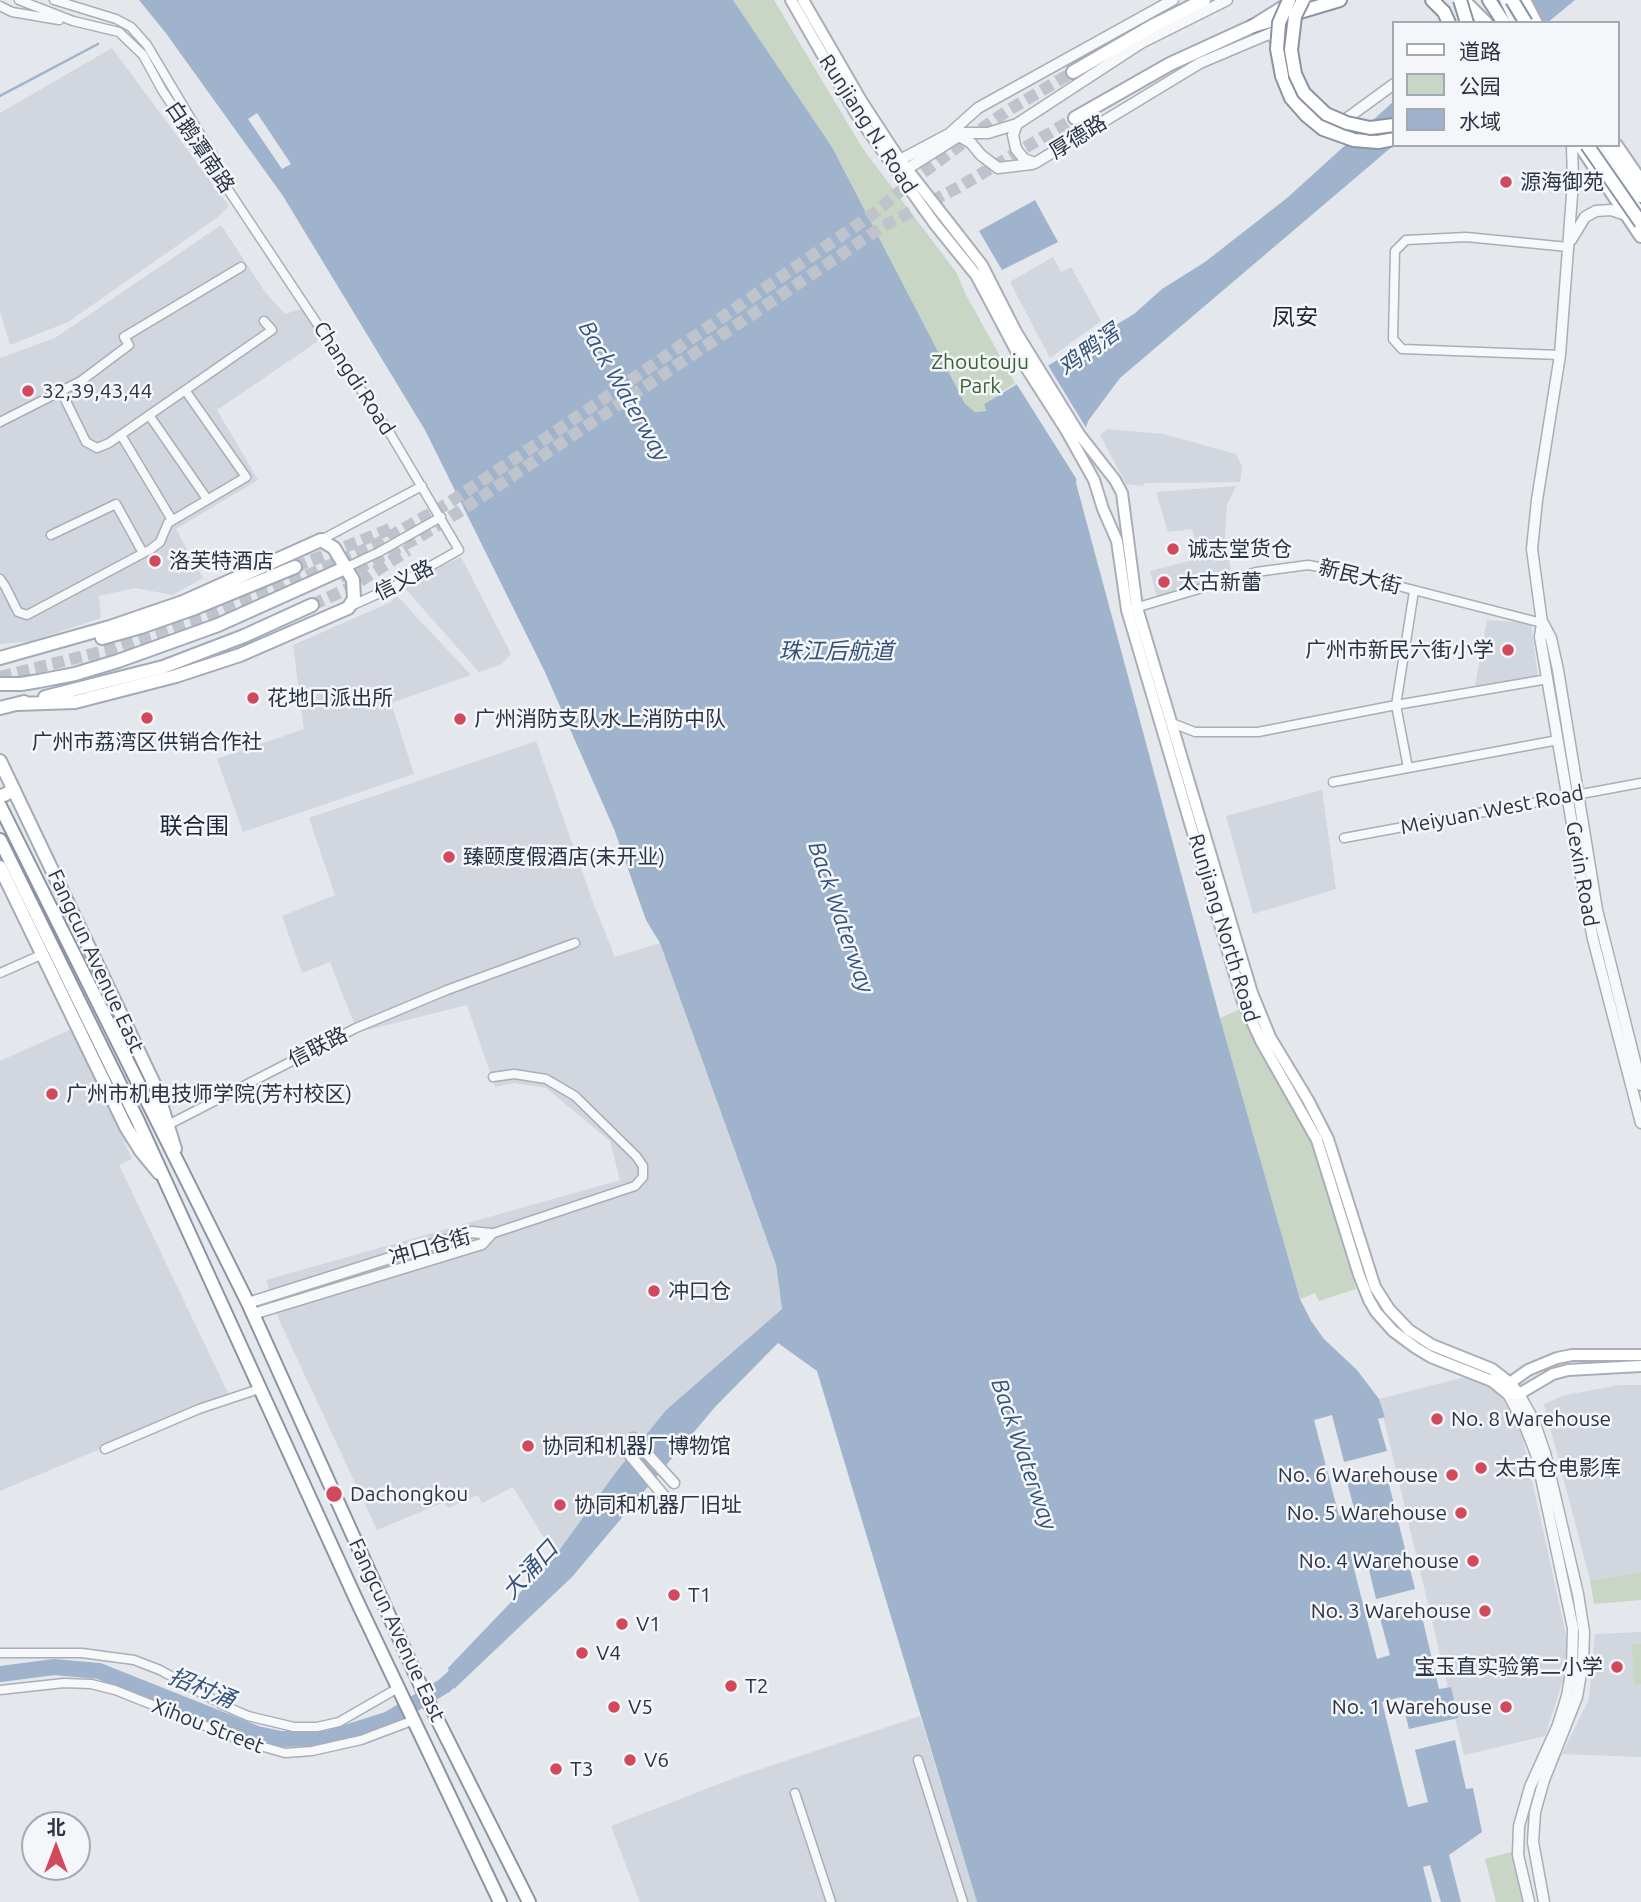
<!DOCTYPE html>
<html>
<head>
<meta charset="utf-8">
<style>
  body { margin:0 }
  #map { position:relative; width:1641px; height:1902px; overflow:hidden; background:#e4e7ec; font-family:Ubuntu,"Noto Sans SC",sans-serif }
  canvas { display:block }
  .legend { position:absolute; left:1392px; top:21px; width:228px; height:126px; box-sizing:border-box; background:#f4f6f9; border:2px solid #a4a8b1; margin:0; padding:9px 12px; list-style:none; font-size:21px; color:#2b3445 }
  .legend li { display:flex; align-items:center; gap:14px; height:35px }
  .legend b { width:35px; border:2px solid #a4a8b1 }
  .north { position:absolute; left:21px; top:1811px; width:70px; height:70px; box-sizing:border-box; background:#f4f6f9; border:2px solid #a4a8b1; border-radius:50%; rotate:0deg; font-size:19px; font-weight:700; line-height:28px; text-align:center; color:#2b3445 }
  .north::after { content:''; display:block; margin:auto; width:24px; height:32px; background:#d1495b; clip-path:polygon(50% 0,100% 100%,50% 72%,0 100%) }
</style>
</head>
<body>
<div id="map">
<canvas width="1641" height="1902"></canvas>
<ul class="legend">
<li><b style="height:9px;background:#fff"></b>道路</li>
<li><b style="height:19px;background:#c9d6c5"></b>公园</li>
<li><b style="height:19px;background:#9fb4cc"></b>水域</li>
</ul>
<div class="north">北</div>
</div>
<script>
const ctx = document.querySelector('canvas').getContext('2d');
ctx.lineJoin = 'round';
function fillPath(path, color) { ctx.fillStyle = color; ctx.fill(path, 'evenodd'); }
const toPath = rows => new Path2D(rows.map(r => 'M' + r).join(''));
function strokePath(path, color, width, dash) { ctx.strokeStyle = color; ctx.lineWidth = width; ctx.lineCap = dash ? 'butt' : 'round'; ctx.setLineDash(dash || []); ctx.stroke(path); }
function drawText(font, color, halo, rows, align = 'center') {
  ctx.font = font + ' Ubuntu,"Noto Sans SC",sans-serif'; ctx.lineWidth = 5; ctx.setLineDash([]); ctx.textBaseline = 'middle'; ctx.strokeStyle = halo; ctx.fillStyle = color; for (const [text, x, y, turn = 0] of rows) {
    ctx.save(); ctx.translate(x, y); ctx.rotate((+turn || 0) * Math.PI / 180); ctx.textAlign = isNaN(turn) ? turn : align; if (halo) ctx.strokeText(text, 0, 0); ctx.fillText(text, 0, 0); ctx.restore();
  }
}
fillPath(toPath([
  [112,48,229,206,218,217,68,322,10,345,0,312,0,113],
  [221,225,265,292,285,314,308,307,327,335,217,410,258,480,176,529,203,578,173,595,135,588,99,596,101,618,32,641,0,644,0,358,55,338],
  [1053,257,1061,272,1071,267,1101,321,1050,358,1010,282],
  [1107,429,1163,434,1236,454,1242,466,1240,482,1145,483,1143,486,1126,484,1100,435],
  [1236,486,1227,505,1225,536,1232,577,1157,598,1150,571,1200,558,1192,529,1168,532,1156,492],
  [461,557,511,654,502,664,479,672,402,585],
  [397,596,471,675,391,703,414,774,243,832,217,759,304,729,293,645,389,603],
  [1487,620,1531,623,1538,677,1475,687],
  [536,741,594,905,615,957,660,943,776,1265,782,1309,666,1410,616,1472,555,1556,513,1487,482,1503,478,1495,448,1508,444,1502,377,1530,280,1322,266,1280,620,1180,610,1141,546,1088,514,1083,495,1087,467,1005,363,1031,356,1028,330,962,302,973,282,916,335,895,309,818],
  [1322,790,1336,889,1253,914,1226,816],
  [74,1028,132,1159,119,1165,229,1395,0,1491,0,1061],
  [1469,1376,1490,1387,1504,1401,1521,1430,1568,1644,1564,1677,1545,1736,1464,1755,1379,1399],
  [1620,1385,1641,1385,1641,1572,1590,1580,1544,1404,1565,1395],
  [1641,1632,1641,1757,1562,1754,1589,1699,1595,1634],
  [920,1716,977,1902,640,1902,611,1826,737,1777]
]), '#d2d6de');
fillPath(toPath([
  [733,0,774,0,863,149,956,272,966,295,1015,383,984,404,986,411,975,412,965,405,832,147],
  [1240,1009,1311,1139,1356,1289,1319,1301,1315,1293,1300,1299,1220,1018],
  [1641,1572,1641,1600,1594,1604,1590,1580],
  [1632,1644,1641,1644,1641,1684,1634,1684],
  [1515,1851,1527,1902,1496,1902,1485,1859]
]), '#c9d6c5');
fillPath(toPath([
  [139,0,733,0,832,147,965,404,975,412,986,411,984,404,1134,314,1162,289,1205,262,1287,198,1394,101,1394,145,1120,378,1088,421,1081,443,1076,483,1220,1018,1300,1299,1311,1321,1324,1339,1357,1370,1379,1399,1385,1417,1378,1419,1387,1451,1344,1462,1332,1415,1314,1420,1339,1516,1355,1512,1347,1482,1386,1472,1415,1589,1376,1599,1366,1557,1352,1561,1377,1659,1390,1655,1380,1618,1420,1608,1439,1689,1451,1687,1458,1718,1409,1729,1401,1697,1382,1702,1408,1807,1428,1802,1415,1750,1455,1740,1466,1789,1473,1788,1482,1832,1449,1855,1461,1902,977,1902,817,1371,778,1343,715,1407,572,1577,454,1689,448,1668,555,1556,616,1472,666,1410,782,1309,776,1265,660,943,646,920,614,829,544,670,425,430,283,196,165,32],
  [1523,0,1575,0,1547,23,1480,23],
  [1035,200,1058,242,1002,270,979,231]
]), '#9fb4cc');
fillPath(toPath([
  [257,113,291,164,282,169,248,119],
  [1046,362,1088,431,1084,444,1079,483,1014,380],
  [1430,1865,1441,1902,1432,1902,1423,1867]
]), '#e4e7ec');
strokePath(toPath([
  [0,96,98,44]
]), '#9fb4cc', 2.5);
strokePath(toPath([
  [0,1674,54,1667,99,1671,257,1734,281,1739,330,1738,387,1720,444,1686,465,1667]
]), '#9fb4cc', 16);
strokePath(toPath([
  [295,567,395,527],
  [340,577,419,537,468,506,882,227,959,187,1075,118],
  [312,605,351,587,408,550],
  [0,677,116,648,172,629,273,591,377,544,447,504,552,434,873,214,916,178,976,133,1007,111,1073,72]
]), '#bfc3cb', 12, [12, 6]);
const minor = toPath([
  [19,0,73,21,119,32,143,55,162,90,391,435,459,550,397,585,351,606],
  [54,0,116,19,131,27,147,45,225,176],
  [1504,0,1515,23],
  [0,6,12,12,59,20],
  [1595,145,1641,212],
  [1560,355,1402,349,1393,339,1395,251,1406,240,1466,237,1568,247],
  [61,391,86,442,97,448,109,443,272,330,264,321],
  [149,415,207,499],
  [0,422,81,381,129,345,124,337,241,267],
  [121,435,172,520],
  [51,535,116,504,143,553],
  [321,540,422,486],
  [347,567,379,552,441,517],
  [0,579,5,586,18,612,27,615,151,549,160,542,168,523,246,477,185,390],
  [1135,608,1256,572,1308,565,1336,570,1542,623],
  [1172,723,1195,732,1258,732,1396,705,1548,679],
  [1408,768,1396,705,1414,591],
  [1333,782,1558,740],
  [1344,838,1641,783],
  [0,973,43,954],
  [168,1125,356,1028,447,990,575,943],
  [491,1234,635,1186,643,1177,643,1166,636,1156,575,1096,546,1079,514,1074,493,1077],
  [105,1449,199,1409,259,1389],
  [0,1653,82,1653,134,1660,160,1670,223,1705,248,1716,294,1727,317,1727,339,1722,398,1688],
  [0,1690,64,1683,91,1684,115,1690,243,1741,285,1753,312,1751,361,1740,414,1720],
  [918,1760,963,1902],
  [795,1793,831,1902]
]);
const tertiary = toPath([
  [1227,0,1141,43,1017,124,1013,135,1016,149,1024,159,1035,163,1200,63,1271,33,1290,67],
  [1303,97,1317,114,1335,127,1394,84],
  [956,133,988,133,1017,124],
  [1572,145,1573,182,1560,355,1537,500,1532,549,1542,623,1540,637,1583,888,1593,939,1641,1123],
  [1032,164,998,168,981,155,971,143,959,136,907,169,896,170,900,160,949,134,978,108,1173,0],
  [1571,240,1585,217,1596,211,1611,210,1626,215],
  [1543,623,1551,638,1558,670,1597,910,1641,1085],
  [248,1303,472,1232,491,1234],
  [253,1314,482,1244,491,1234],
  [1508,1394,1525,1426,1536,1454,1573,1628,1572,1667,1567,1696,1558,1725,1530,1787,1519,1826,1518,1855,1529,1902],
  [1519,1394,1534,1421,1545,1453,1578,1594,1584,1632,1583,1662,1577,1697,1544,1780,1535,1812,1533,1842,1544,1902],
  [633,1438,674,1483],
  [624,1448,664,1496]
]);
const secondary = toPath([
  [791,0,857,115,934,223,976,275,1020,358,1066,430,1094,480,1103,509,1117,541,1127,610,1243,1002,1261,1041,1317,1140,1359,1275,1369,1300,1376,1312,1393,1331,1416,1348,1431,1357,1492,1381,1508,1394],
  [803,0,862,102,900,160,982,265,1016,332,1079,434,1115,480,1122,493,1137,608,1252,993,1270,1037,1308,1100,1328,1139,1375,1287,1389,1309,1409,1330,1432,1345,1492,1369,1510,1383,1519,1394],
  [1525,0,1537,23],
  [1617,145,1641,180],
  [1509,1388,1510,1383,1528,1370,1557,1358,1572,1355,1641,1355],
  [1514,1394,1519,1394,1553,1374,1568,1370,1641,1366]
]);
const primary = toPath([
  [1463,0,1486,23],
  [1073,72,1154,25,1204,0],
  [1075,118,1170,64,1253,26,1295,0],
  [1580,145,1641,236],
  [102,638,141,627,195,608,295,567],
  [0,658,110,627,183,602,321,540,334,548,353,580,354,599,348,608,240,655,176,676,75,702,17,704],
  [0,684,21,684,39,681,75,674,118,661,218,625,347,567],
  [45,697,163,667,244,636,312,605],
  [0,708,24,702],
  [0,761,156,1088,175,1149],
  [0,797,14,790],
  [0,867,126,1127,141,1151,159,1173]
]);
const trunk = toPath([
  [1432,0,1444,12,1449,23],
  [1489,0,1504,23],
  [1253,26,1340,0],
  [1282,76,1291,98,1306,115,1323,129,1354,140,1378,142,1394,139],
  [1607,145,1641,196],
  [0,806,248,1303,424,1693,529,1902],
  [0,840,138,1121,355,1597,500,1902]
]);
strokePath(minor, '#a9aeb7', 11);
strokePath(tertiary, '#a9aeb7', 13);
strokePath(secondary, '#a9aeb7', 14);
strokePath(primary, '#a3abb8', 16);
strokePath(trunk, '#8b94a3', 16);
strokePath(minor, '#f7f8fa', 8);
strokePath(tertiary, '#f7f8fa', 10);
strokePath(secondary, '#fff', 10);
strokePath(primary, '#fff', 12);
strokePath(trunk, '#fff', 12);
const trunkBridge = toPath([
  [1303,0,1295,16,1291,50,1295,74,1304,93,1326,114,1347,123,1370,128,1394,125],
  [1460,0,1467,23],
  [1512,0,1526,23],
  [1282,76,1277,49,1279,23,1289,0],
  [1587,145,1641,223]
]);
strokePath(trunkBridge, '#8b94a3', 16, []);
strokePath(trunkBridge, '#fff', 12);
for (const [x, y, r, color] of [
  [1506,182,7,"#d1495b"],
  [28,391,7,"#d1495b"],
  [1173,549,7,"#d1495b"],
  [155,561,7,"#d1495b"],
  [1164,582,7,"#d1495b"],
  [1508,650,7,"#d1495b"],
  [253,698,7,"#d1495b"],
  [147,718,7,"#d1495b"],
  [460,719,7,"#d1495b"],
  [449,857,7,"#d1495b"],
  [52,1094,7,"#d1495b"],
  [654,1291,7,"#d1495b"],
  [1437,1419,7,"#d1495b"],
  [528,1446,7,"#d1495b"],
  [1481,1468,7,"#d1495b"],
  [1452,1475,7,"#d1495b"],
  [334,1494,9,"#d1495b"],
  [560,1505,7,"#d1495b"],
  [1461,1513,7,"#d1495b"],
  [1473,1561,7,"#d1495b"],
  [674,1595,7,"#d1495b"],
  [1485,1611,7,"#d1495b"],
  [622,1624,7,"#d1495b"],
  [582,1653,7,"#d1495b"],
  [1617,1667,7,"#d1495b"],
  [731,1686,7,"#d1495b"],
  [614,1707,7,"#d1495b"],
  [1506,1707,7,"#d1495b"],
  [630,1760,7,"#d1495b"],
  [556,1769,7,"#d1495b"]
]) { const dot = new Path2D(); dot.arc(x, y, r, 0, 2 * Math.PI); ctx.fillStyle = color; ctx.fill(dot); strokePath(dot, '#f4f6f9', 2.5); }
drawText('21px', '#2b3445', '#f4f6f9', [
  ["Runjiang N. Road",868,124,57],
  ["厚德路",1078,137,-32],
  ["白鹅潭南路",200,147,56],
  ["Changdi Road",354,378,57],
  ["新民大街",1360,577,14],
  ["信义路",404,580,-27],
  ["Meiyuan West Road",1492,810,-11],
  ["Gexin Road",1582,874,80],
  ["Runjiang North Road",1224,928,73],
  ["Fangcun Avenue East",96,961,65],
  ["信联路",318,1047,-27],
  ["冲口仓街",430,1247,-16],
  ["Fangcun Avenue East",397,1630,65],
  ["Xihou Street",208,1726,21]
]);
drawText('21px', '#2b3445', '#f4f6f9', [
  ["源海御苑",1520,182],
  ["32,39,43,44",42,391],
  ["诚志堂货仓",1187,549],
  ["洛芙特酒店",169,561],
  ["太古新蕾",1178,582],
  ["广州市新民六街小学",1494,650,"right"],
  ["花地口派出所",267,698],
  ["广州消防支队水上消防中队",474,719],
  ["广州市荔湾区供销合作社",147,742,"center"],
  ["臻颐度假酒店(未开业)",463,857],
  ["广州市机电技师学院(芳村校区)",66,1094],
  ["冲口仓",668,1291],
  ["No. 8 Warehouse",1451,1419],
  ["协同和机器厂博物馆",542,1446],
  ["太古仓电影库",1495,1468],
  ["No. 6 Warehouse",1438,1475,"right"],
  ["Dachongkou",350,1494],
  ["协同和机器厂旧址",574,1505],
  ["No. 5 Warehouse",1447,1513,"right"],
  ["No. 4 Warehouse",1459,1561,"right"],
  ["T1",688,1595],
  ["No. 3 Warehouse",1471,1611,"right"],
  ["V1",636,1624],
  ["V4",596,1653],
  ["宝玉直实验第二小学",1603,1667,"right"],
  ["T2",745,1686],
  ["V5",628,1707],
  ["No. 1 Warehouse",1492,1707,"right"],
  ["V6",644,1760],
  ["T3",570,1769]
], 'left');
drawText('21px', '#3f6138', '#f4f6f9', [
  ["Zhoutouju",980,362],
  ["Park",980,386]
]);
drawText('23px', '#1d2536', '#f4f6f9', [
  ["凤安",1295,317],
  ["联合围",194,826]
]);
drawText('italic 23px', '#34527a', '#f4f6f9', [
  ["鸡鸭滘",1089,350,-36],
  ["Back Waterway",624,391,60],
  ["珠江后航道",836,651],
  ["Back Waterway",841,917,71],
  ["Back Waterway",1024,1454,71],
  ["大涌口",530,1570,-47],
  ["招村涌",202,1688,22]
]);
</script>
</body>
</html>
